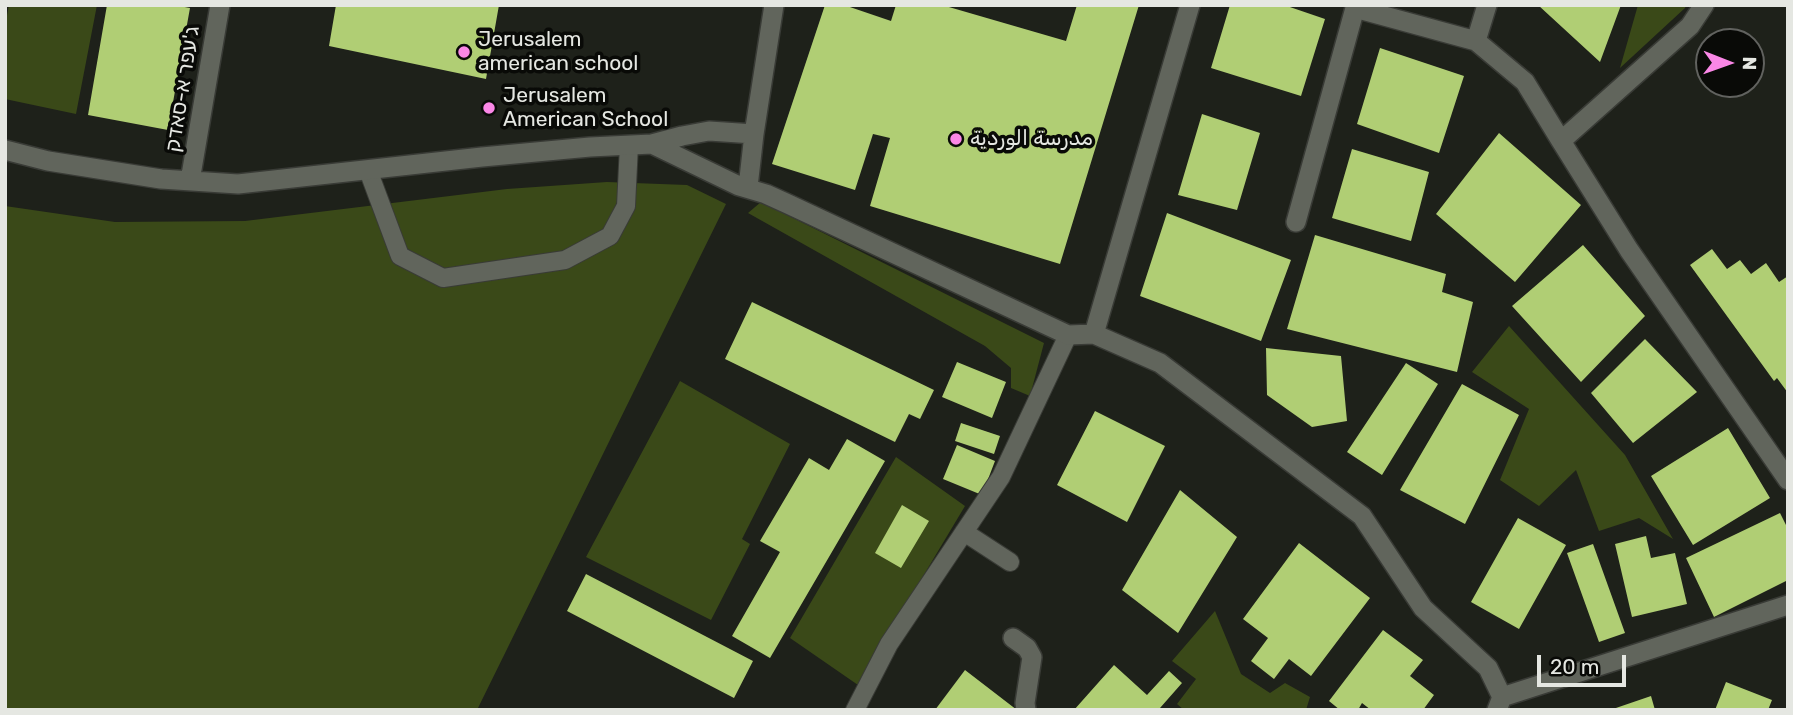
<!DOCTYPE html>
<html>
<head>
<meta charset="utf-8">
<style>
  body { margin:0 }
  #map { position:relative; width:1793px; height:715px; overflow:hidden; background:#1e211a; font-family:Rubik,sans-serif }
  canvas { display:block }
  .frame { position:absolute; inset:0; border:7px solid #e5e7e2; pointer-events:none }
  .north { position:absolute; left:1695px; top:28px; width:70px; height:70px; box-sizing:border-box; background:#090a07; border:2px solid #61625f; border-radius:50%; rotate:91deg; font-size:19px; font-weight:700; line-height:28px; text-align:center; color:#e5e7e2 }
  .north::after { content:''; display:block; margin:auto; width:24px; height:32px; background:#fa87e6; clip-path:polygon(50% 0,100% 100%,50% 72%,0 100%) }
  .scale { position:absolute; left:1537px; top:655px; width:89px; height:32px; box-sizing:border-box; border:4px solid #e5e7e2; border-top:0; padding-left:9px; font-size:21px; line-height:24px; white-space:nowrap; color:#e5e7e2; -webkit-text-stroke:5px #090a07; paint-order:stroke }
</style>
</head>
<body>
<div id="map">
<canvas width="1793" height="715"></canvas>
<div class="frame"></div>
<div class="north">N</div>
<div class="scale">20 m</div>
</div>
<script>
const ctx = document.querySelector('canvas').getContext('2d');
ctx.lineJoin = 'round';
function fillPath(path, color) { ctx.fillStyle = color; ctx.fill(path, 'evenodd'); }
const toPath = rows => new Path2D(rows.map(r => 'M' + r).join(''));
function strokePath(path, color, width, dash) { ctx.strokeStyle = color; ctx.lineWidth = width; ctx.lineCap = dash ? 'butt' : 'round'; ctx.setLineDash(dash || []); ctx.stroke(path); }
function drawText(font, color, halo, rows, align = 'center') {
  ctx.font = font + ' Rubik,"Noto Naskh Arabic","Noto Sans Hebrew",sans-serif'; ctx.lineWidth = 7; ctx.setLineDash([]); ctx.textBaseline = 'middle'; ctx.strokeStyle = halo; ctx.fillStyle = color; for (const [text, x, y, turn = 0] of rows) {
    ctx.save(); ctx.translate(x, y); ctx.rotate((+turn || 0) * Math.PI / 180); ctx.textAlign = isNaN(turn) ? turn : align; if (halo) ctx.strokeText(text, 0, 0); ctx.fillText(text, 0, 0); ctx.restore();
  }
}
fillPath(toPath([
  [9,5,97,5,76,114,5,99,5,26],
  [1638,5,1686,5,1685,8,1620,68],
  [607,182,687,185,726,204,477,710,5,710,5,206,115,222,245,221,507,189],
  [761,202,1044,343,1030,396,1011,388,1011,368,985,346,748,213],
  [1509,326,1625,455,1673,539,1639,518,1599,531,1576,470,1539,506,1500,480,1529,409,1472,372],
  [680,381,790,444,742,539,750,544,711,620,586,557],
  [896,457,965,506,858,685,790,638],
  [1215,611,1241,674,1270,693,1285,683,1310,697,1306,710,1184,710,1177,704,1196,679,1172,661]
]), '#3a4918');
fillPath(toPath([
  [107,5,174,5,190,8,168,130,88,115],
  [336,5,499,5,486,79,329,46],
  [825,5,844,5,891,21,896,5,942,5,1066,41,1077,5,1139,5,1060,264,870,206,890,138,873,134,855,190,772,164],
  [1230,5,1284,5,1325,19,1301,96,1211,68],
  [1538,5,1621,5,1600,62],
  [1380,48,1464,76,1439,153,1357,124],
  [1202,114,1260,133,1237,210,1178,195],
  [1499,133,1581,205,1515,282,1436,214],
  [1352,149,1429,172,1411,241,1332,218],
  [1167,213,1291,260,1261,341,1140,296],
  [1315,235,1446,274,1442,292,1473,302,1457,372,1287,329],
  [1583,245,1645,316,1581,382,1512,306],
  [1712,249,1727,269,1740,260,1751,274,1766,263,1779,282,1788,276,1788,393,1777,378,1774,381,1690,265],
  [752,302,934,390,920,419,909,414,895,442,725,359],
  [1645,339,1697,392,1633,443,1591,393],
  [1266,348,1341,356,1347,421,1312,427,1267,395],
  [957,362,1006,382,992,418,942,397],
  [1406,363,1438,384,1382,475,1347,452],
  [1462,384,1519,415,1465,524,1400,490],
  [1095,411,1165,446,1127,522,1057,485],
  [961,423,1000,436,994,454,955,441],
  [1728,428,1770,498,1693,545,1651,476],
  [847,439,885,461,770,658,732,636,780,552,760,541,809,458,829,470],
  [957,445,995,461,982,495,943,479],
  [1180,490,1237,537,1178,633,1122,590],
  [902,505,929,521,901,568,875,553],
  [1780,513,1788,529,1788,580,1714,617,1686,558],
  [1518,518,1566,545,1519,629,1471,602],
  [1646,536,1651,558,1675,553,1687,604,1632,617,1615,544],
  [1299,543,1370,598,1311,676,1289,659,1274,679,1251,661,1268,638,1243,619],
  [1593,544,1625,633,1599,642,1567,553],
  [586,574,753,661,734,698,567,611],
  [1383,630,1423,660,1410,676,1434,695,1423,710,1371,710,1362,703,1358,710,1340,710,1329,701],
  [1114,665,1147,695,1169,671,1182,683,1160,708,1162,710,1074,710],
  [965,670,1017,710,935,710],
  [1726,682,1772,700,1768,710,1715,710],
  [1651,696,1655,710,1613,710,1613,709]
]), '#b0ce74');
const service = toPath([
  [368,170,400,256,443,278,565,260,610,236,626,206,629,145],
  [964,532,1010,562],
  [855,710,889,644,1001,477,1068,335]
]);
const minor = toPath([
  [1487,5,1476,41,1525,82,1561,141],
  [1704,5,1690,26,1561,141,1629,250,1788,480],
  [652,144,739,186,766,194,788,204,1068,335,1094,334,1160,363,1362,516,1423,608,1488,668,1502,697],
  [5,150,48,161,161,179,238,184,482,157,590,147,652,144,682,136,709,131,754,134],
  [190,181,220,5],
  [748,187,754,134,774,5],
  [1296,222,1355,8,1476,41],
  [1094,334,1190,5],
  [1013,638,1027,648,1032,657,1025,703,1026,710],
  [1497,710,1502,697,1788,605]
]);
strokePath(service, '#393b36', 20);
strokePath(minor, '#393b36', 22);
strokePath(service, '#61655c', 18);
strokePath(minor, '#61655c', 19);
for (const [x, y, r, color] of [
  [464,52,7,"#fa87e6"],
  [489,108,7,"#fa87e6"],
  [956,139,7,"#fa87e6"]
]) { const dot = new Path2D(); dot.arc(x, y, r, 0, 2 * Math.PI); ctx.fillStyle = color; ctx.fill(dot); strokePath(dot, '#090a07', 2.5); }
drawText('21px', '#e5e7e2', '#090a07', [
  ["Jerusalem",478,40],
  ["american school",478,64],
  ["Jerusalem",503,96],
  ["American School",503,120],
  ["مدرسة الوردية",970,139]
], 'left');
drawText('21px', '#e5e7e2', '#090a07', [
  ["ג'עפר א-סאדק",183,89,-81]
]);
</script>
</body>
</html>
